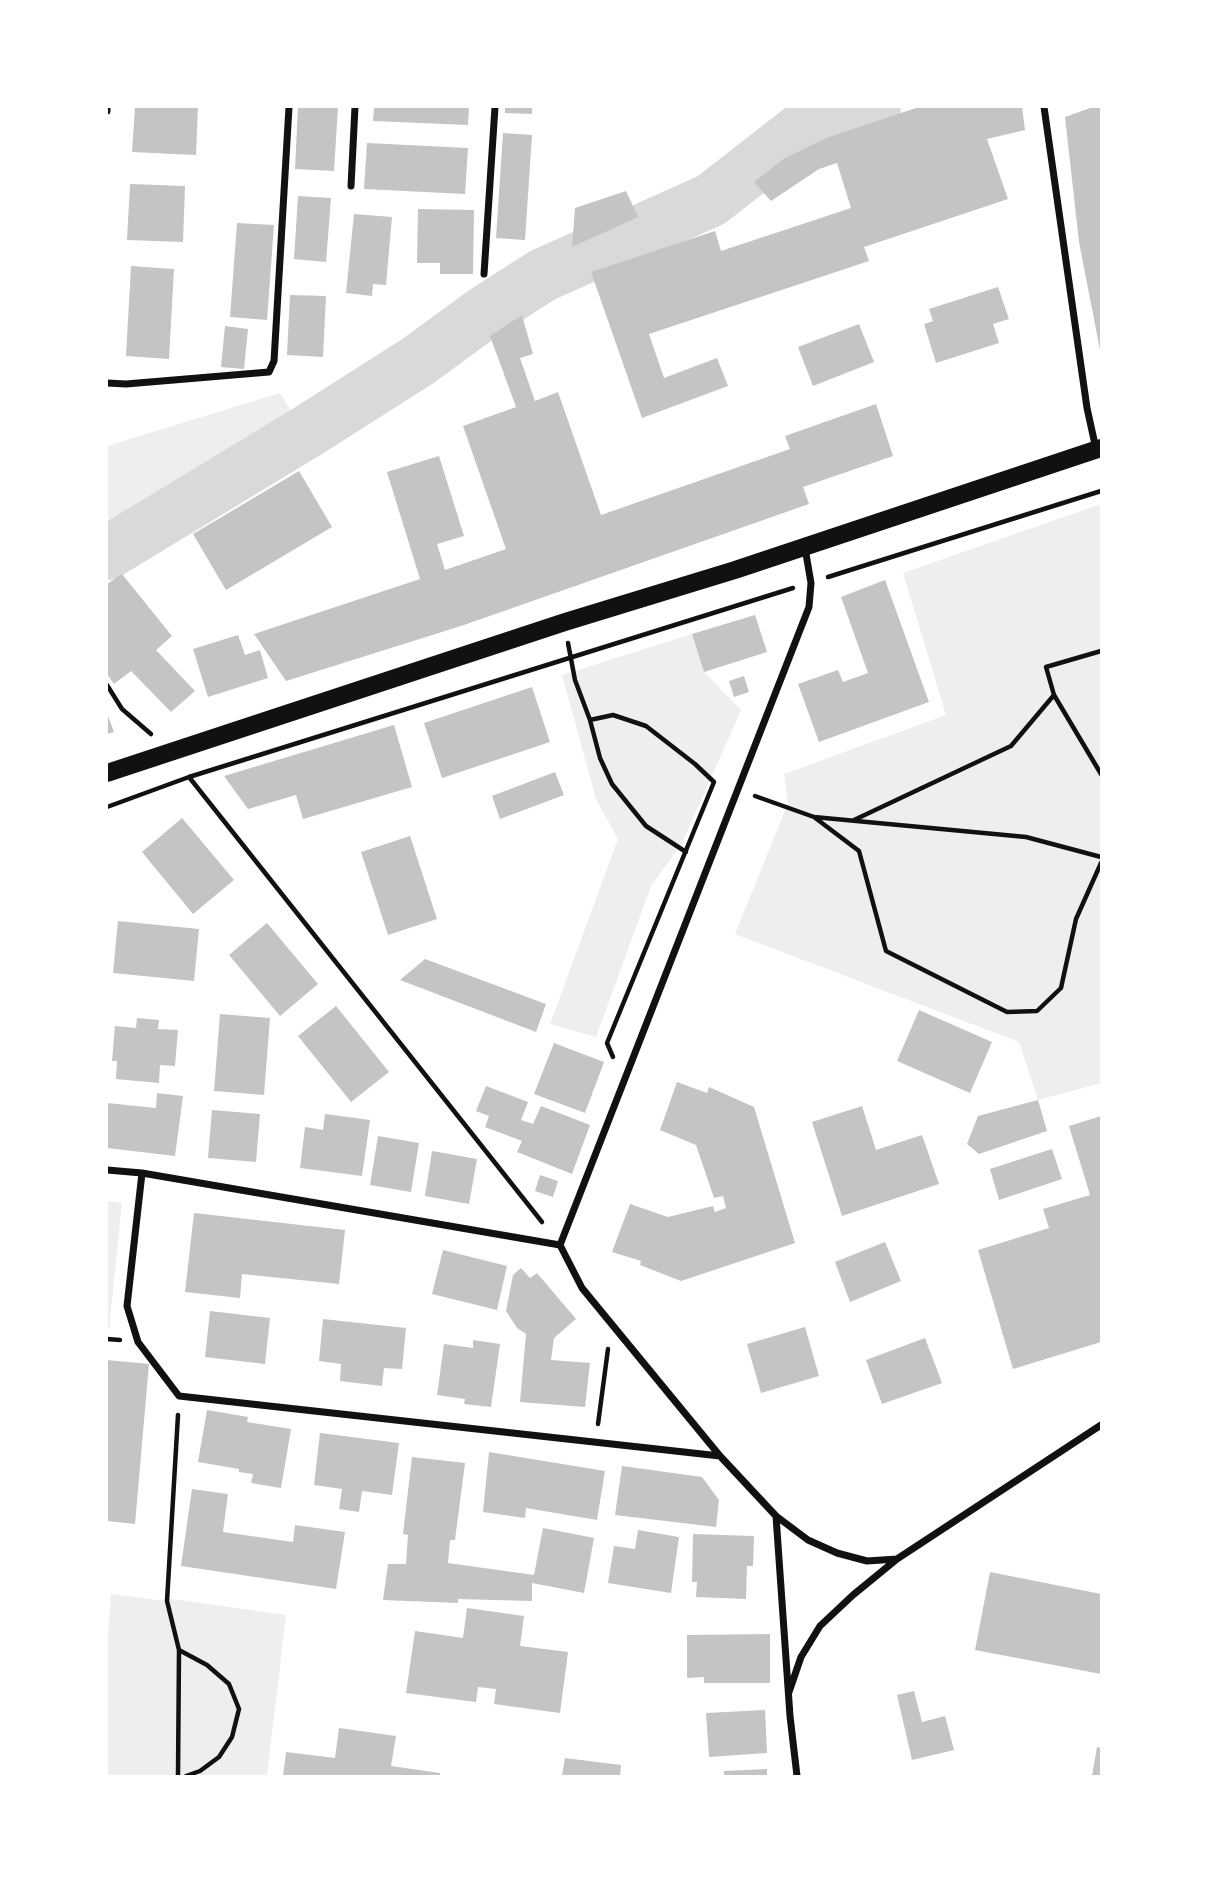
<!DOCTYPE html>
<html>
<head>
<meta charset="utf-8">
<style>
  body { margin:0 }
  #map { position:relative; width:1208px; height:1883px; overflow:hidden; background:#fff; font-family:"DejaVu Sans",sans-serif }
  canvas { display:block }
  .frame { position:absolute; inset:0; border:108px solid #fff; pointer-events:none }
</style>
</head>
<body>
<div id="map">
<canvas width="1208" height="1883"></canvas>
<div class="frame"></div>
</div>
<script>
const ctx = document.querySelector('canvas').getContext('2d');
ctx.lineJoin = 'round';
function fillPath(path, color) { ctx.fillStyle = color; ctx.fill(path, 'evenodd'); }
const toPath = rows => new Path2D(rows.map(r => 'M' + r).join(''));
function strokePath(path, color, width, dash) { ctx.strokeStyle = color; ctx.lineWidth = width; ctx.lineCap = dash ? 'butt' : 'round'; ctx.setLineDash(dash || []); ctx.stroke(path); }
fillPath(toPath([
  [280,393,294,416,107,528,107,446],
  [1101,504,1101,1083,1038,1100,1019,1042,735,934,788,803,784,774,946,715,903,573],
  [692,634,704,672,741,710,682,843,651,886,596,1037,550,1024,618,839,596,799,562,675],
  [107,1201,122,1203,109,1329,107,1329],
  [111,1594,166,1601,172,1599,286,1615,267,1776,107,1776,107,1653]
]), '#eee');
strokePath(toPath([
  [107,553,308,431,418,361,485,312,543,275,711,200,802,129,874,107]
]), '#d9d9d9', 54);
fillPath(toPath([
  [135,107,198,107,196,155,132,152],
  [298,107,338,107,334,171,295,169],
  [374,107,469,107,468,125,373,121],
  [505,107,532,107,532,114,505,113],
  [919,107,1022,107,1025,130,987,139,1008,199,864,247,869,261,649,334,664,378,717,358,728,386,642,418,591,272,715,231,721,251,851,208,837,163,819,169,771,201,754,182,785,158,829,137],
  [1093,107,1101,107,1100,350,1079,242,1065,117],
  [503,133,532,135,525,240,496,238],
  [367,143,468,148,465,194,364,189],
  [130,184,185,186,183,242,127,240],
  [626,191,638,217,572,247,575,208],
  [298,196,331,198,326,262,294,259],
  [418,209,474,210,473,274,440,274,440,263,417,263],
  [354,214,392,217,386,285,373,284,372,296,346,293],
  [237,223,274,225,267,320,230,317],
  [131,266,174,269,169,359,126,356],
  [998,287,1009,319,993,324,999,343,936,363,924,324,933,321,929,309],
  [290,295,326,296,323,357,287,355],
  [522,315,533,354,520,358,535,401,558,392,601,515,790,449,785,436,876,404,893,456,803,487,809,504,464,625,286,681,254,634,420,579,387,472,439,456,464,536,437,544,445,570,506,549,463,426,516,407,490,336],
  [859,324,874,362,813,386,798,347],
  [225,326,248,329,244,369,221,367],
  [299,471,332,527,226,590,193,534],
  [122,574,172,636,156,650,195,691,171,712,131,671,114,684,107,674,107,584],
  [885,580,929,702,819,742,798,684,838,670,843,682,868,673,841,597],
  [755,615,767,652,704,672,692,634],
  [238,635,245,655,260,650,268,678,208,697,193,649],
  [744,676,749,692,734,697,729,681],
  [532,687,550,742,442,778,424,723],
  [107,713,114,732,107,734],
  [394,725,412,787,303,819,296,795,248,809,224,776],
  [555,772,564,795,500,819,492,796],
  [182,818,234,880,193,914,142,852],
  [410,836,437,919,388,935,361,852],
  [118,921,199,929,194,981,113,973],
  [267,923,318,984,280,1016,229,955],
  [425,959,546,1004,536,1032,400,980],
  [336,1006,389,1072,351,1102,298,1036],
  [919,1010,992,1042,970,1093,897,1061],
  [220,1014,270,1018,264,1095,214,1091],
  [137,1018,159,1020,158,1029,178,1030,175,1066,160,1065,159,1083,116,1079,117,1061,112,1061,115,1026,136,1028],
  [554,1043,604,1062,585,1113,534,1094],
  [677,1082,707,1093,709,1087,754,1107,795,1243,681,1281,640,1265,641,1261,612,1252,630,1204,668,1217,713,1206,715,1212,726,1208,723,1196,714,1198,696,1145,660,1130],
  [486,1086,528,1102,521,1120,533,1124,541,1106,590,1125,572,1174,517,1152,522,1141,485,1127,489,1116,476,1111],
  [157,1093,183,1096,175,1156,107,1148,107,1103,156,1108],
  [1038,1100,1047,1131,979,1154,967,1144,978,1116],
  [862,1106,876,1150,922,1135,939,1184,842,1216,812,1122],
  [212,1110,260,1114,256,1162,208,1158],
  [325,1114,370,1120,362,1176,300,1168,305,1127,323,1130],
  [1101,1116,1101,1342,1013,1369,978,1250,1049,1228,1043,1209,1090,1195,1069,1126],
  [378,1136,419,1143,411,1192,370,1185],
  [1052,1149,1062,1179,999,1200,990,1169],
  [432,1151,477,1159,469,1204,425,1196],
  [540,1175,558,1181,553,1197,535,1191],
  [194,1213,345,1230,339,1284,242,1274,240,1298,185,1292],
  [885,1242,901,1281,850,1302,835,1262],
  [443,1250,507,1266,497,1310,432,1294],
  [521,1268,530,1278,537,1273,576,1319,554,1338,551,1360,590,1363,585,1407,520,1402,526,1334,517,1328,506,1311,513,1275],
  [210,1311,270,1318,265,1364,205,1357],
  [323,1319,406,1328,402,1369,384,1368,382,1386,340,1381,341,1364,319,1361],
  [805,1327,819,1376,761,1393,747,1344],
  [925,1338,942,1383,882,1404,866,1360],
  [473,1340,500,1344,491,1407,464,1404,465,1399,437,1395,444,1344,473,1348],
  [107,1360,149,1364,135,1524,107,1521],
  [207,1410,248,1417,247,1422,291,1429,281,1488,251,1483,253,1474,239,1472,239,1469,198,1462],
  [320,1433,399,1443,392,1495,362,1491,359,1512,339,1509,342,1489,314,1485],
  [489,1452,605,1471,597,1520,526,1508,525,1518,483,1512],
  [412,1457,465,1463,455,1540,450,1540,448,1563,534,1575,543,1528,594,1538,584,1593,532,1583,532,1601,458,1599,458,1603,383,1600,388,1564,406,1564,408,1535,403,1534],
  [622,1466,702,1477,719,1500,716,1527,615,1515],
  [192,1489,228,1494,223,1532,293,1542,295,1525,345,1532,336,1589,181,1566],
  [638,1530,679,1537,671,1593,608,1583,614,1546,635,1549],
  [693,1534,754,1536,753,1566,747,1566,746,1599,696,1597,697,1582,692,1582],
  [990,1572,1101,1594,1101,1674,975,1650],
  [467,1608,524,1616,520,1646,568,1652,560,1713,494,1704,496,1689,478,1687,476,1702,406,1693,415,1631,463,1638],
  [770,1634,770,1683,704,1683,704,1677,687,1678,687,1635],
  [914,1691,922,1722,945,1716,954,1750,912,1760,897,1695],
  [765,1710,767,1753,709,1757,706,1713],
  [339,1728,396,1736,391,1766,440,1773,440,1776,283,1776,286,1752,335,1758],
  [1097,1747,1101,1748,1101,1776,1092,1776],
  [565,1758,621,1765,620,1776,562,1776],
  [767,1769,767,1776,724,1776,724,1771]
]), '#c4c4c4');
strokePath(toPath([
  [828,577,1101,491],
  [568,643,575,680,590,720,600,758,612,784,646,826,686,852],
  [1101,651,1046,667,1054,695,1101,774],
  [107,685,122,709,151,734],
  [590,720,613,715,646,726,695,764,714,782,607,1043,613,1057],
  [189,777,542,1222],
  [755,796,814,817,1026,837,1101,857],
  [107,807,189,777,793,588],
  [814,817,859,851,886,951,1007,1012,1037,1011,1061,988,1076,919,1101,863],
  [854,820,1011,746,1054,695],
  [107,1339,120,1340],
  [598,1424,608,1349],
  [179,1650,207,1665,229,1684,239,1709,232,1737,219,1757,200,1771,186,1776],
  [178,1776,179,1650,167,1601,178,1415]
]), '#111', 4.5);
strokePath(toPath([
  [1044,107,1087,408,1096,449],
  [107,111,107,107],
  [351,186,355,107],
  [484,274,495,107],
  [107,383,126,384,269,372,274,361,289,107],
  [107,1170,142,1173,560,1245],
  [142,1173,127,1306,138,1342,179,1396,720,1456],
  [560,1245,809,607,811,583,805,548],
  [560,1245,582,1288,720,1456,776,1516,808,1540,837,1553,867,1561,897,1559],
  [776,1516,790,1716,797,1776],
  [789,1692,801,1657,820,1626,853,1595,897,1559,1101,1425]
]), '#111', 7);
strokePath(toPath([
  [107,773,565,622,735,570,1101,448]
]), '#111', 18);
</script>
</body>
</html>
